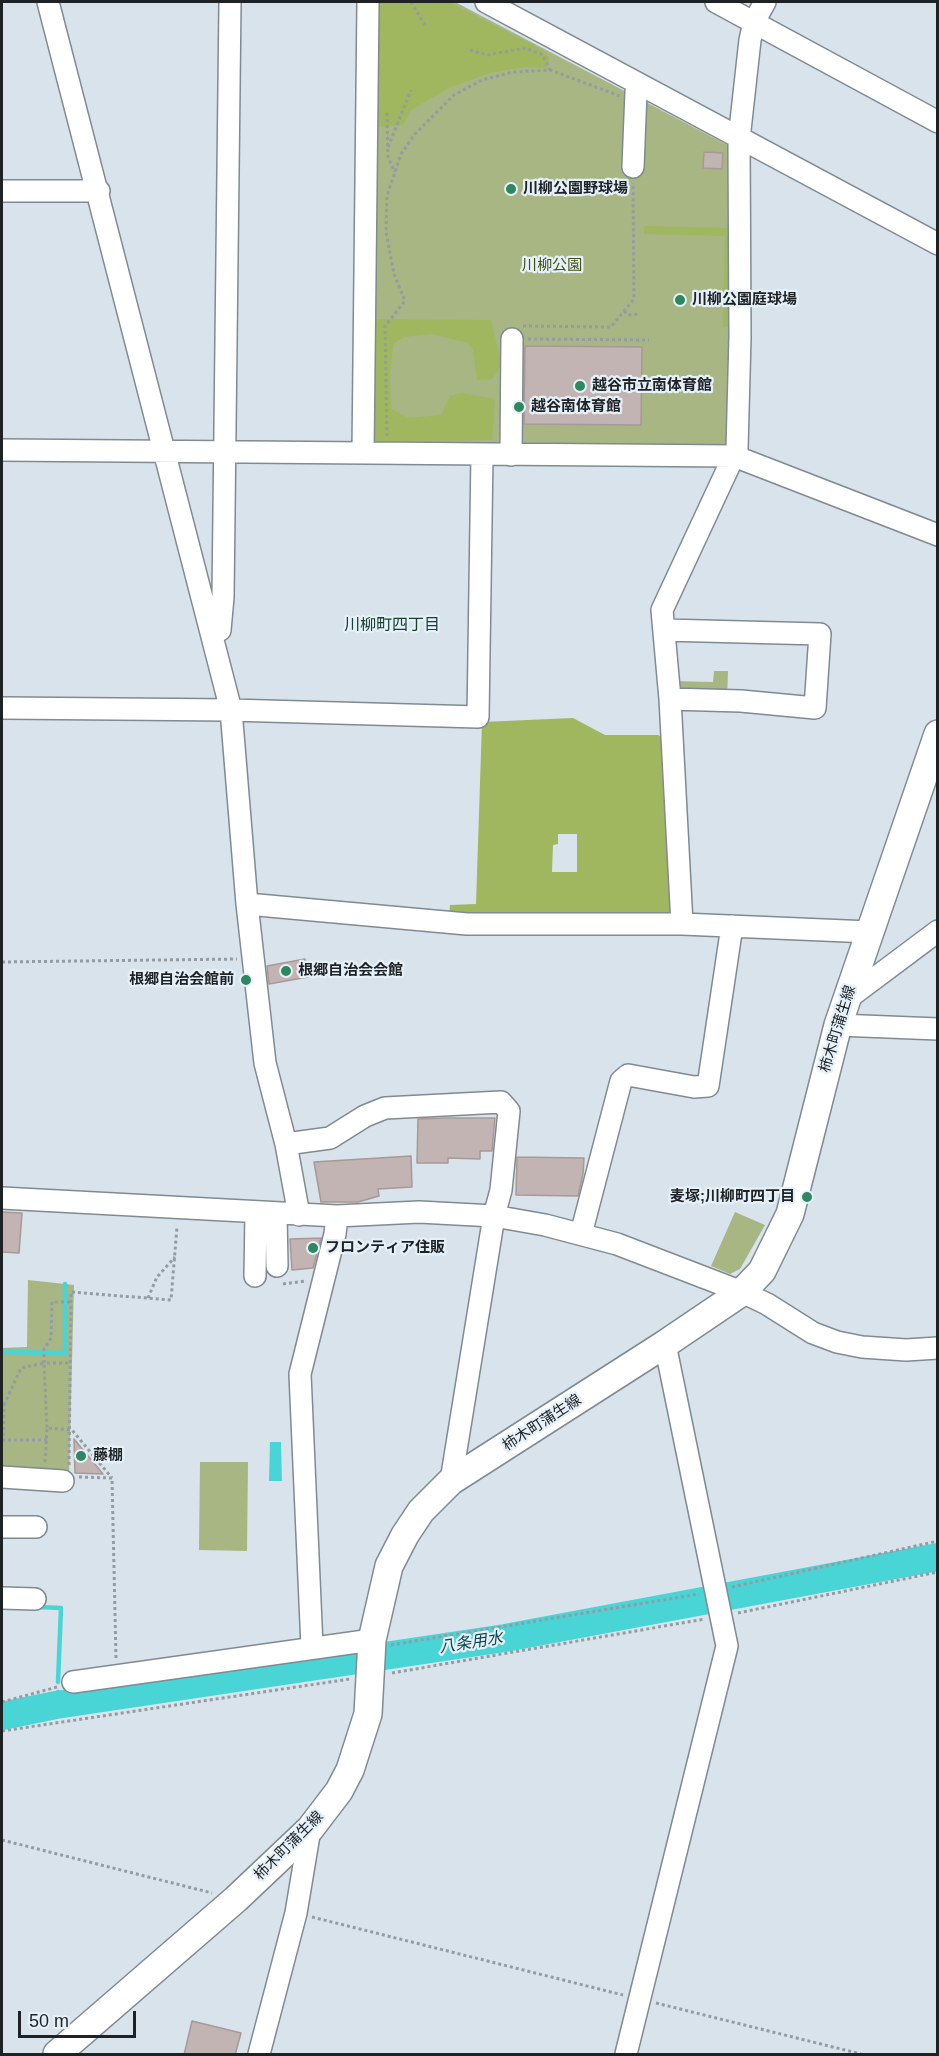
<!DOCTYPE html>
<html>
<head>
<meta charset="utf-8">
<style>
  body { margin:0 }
  #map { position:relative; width:939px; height:2056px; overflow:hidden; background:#d8e3eb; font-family:Helvetica,sans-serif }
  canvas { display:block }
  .frame { position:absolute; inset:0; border:3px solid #1e2225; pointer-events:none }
  .scale { position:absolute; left:18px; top:2011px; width:118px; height:27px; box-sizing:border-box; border:3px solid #1e2225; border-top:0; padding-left:8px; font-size:18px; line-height:21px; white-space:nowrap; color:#1e2225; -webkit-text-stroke:4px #e5f0f9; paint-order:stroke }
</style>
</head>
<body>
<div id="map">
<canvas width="939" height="2056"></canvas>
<div class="frame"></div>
<div class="scale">50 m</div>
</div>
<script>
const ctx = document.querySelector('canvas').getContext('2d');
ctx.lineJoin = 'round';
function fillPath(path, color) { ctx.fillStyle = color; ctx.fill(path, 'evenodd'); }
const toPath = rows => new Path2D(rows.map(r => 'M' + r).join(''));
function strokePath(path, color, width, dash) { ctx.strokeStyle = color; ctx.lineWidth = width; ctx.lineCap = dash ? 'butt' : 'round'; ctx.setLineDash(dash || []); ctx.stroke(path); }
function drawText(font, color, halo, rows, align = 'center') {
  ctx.font = font + ' Helvetica,"Noto Sans JP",sans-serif'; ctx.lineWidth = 4.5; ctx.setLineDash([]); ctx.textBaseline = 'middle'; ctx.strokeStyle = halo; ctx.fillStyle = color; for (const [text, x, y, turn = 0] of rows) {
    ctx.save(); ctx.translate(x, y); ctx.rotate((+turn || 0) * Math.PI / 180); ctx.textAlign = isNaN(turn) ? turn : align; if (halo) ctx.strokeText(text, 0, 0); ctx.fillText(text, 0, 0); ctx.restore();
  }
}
fillPath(toPath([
  [372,2,455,2,737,150,733,449,363,452],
  [714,671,728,671,727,699,685,698,671,681,713,682],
  [735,1212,765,1225,740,1269,730,1274,711,1266],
  [28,1280,74,1285,69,1477,2,1472,2,1348,27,1347],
  [200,1462,248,1462,247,1551,199,1550]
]), '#a7b683');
fillPath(toPath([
  [377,2,449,2,537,47,550,58,546,68,525,67,490,73,449,88,411,110,403,125,377,127],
  [644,226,730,228,729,327,723,327,725,236,644,234],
  [372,319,491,320,502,365,492,379,477,380,473,350,468,343,432,334,404,337,393,344,390,377,391,409,409,418,441,415,450,396,461,393,495,399,492,440,370,441],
  [573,718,605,735,658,735,667,740,675,918,449,917,450,905,476,904,482,722],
  [558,834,577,834,577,872,552,872,553,845,558,844]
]), '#a0b75f');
fillPath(toPath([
  [270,1442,281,1442,282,1481,269,1481]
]), '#49d4d5');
strokePath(toPath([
  [2,1352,65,1353,65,1284],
  [37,1607,61,1608,58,1682],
  [56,1705,58,1692]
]), '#49d4d5', 4.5);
strokePath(toPath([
  [2,1716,56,1705,505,1638,938,1557]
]), '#49d4d5', 28);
const building = toPath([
  [704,152,723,153,722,169,703,168,704,152],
  [525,346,642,347,641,425,524,424,525,346],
  [305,959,308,977,269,984,267,966,305,959],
  [447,1118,495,1118,492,1151,480,1151,480,1159,448,1158,448,1163,417,1163,418,1119,447,1118],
  [411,1156,412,1187,378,1189,379,1196,358,1202,321,1202,314,1162,411,1156],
  [517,1157,584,1158,583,1174,578,1196,516,1195,517,1157],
  [2,1212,22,1213,19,1253,2,1252,2,1212],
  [321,1238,313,1268,292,1270,290,1239,321,1238],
  [74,1439,103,1474,75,1473,74,1439],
  [192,2021,241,2033,235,2055,184,2055,192,2021]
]);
fillPath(building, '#c2b4b3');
strokePath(building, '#a69998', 1.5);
const minor = toPath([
  [48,2,231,710,247,904,265,1063,286,1144,299,1215],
  [486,2,938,244],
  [716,2,938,122],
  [633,167,636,92,638,84],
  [2,191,99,191],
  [2,450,734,456,938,535],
  [363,452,368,2],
  [511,455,512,339],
  [664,630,820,634,815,708,741,701,670,699],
  [212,634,220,630,223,597,230,2],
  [2,708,231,710,478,717,482,455],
  [247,904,467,924,682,924,870,932],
  [682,924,670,699,662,610,737,449,740,337,739,139,750,40,754,22,765,2],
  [847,999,938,931],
  [838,1025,938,1029],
  [286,1144,330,1138,365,1116,385,1108,501,1102,509,1111,501,1190,494,1216,451,1481],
  [2,1198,337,1216,419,1212,494,1216,545,1225,617,1244,742,1292,767,1304,813,1333,837,1342,862,1347,906,1350,938,1348],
  [276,1214,277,1266],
  [581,1234,621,1081,628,1075,694,1087,708,1086,732,926],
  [255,1276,256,1213],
  [2,1477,63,1481],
  [2,1527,36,1527],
  [2,1598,35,1599],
  [312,1647,300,1374,335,1234,337,1216],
  [73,1682,372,1640],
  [259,2054,296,1913,310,1829],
  [626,2054,727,1646,665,1344]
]);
const major = toPath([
  [57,2054,236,1899,310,1829,339,1791,350,1770,368,1714,372,1640,389,1566,405,1535,421,1511,451,1481,665,1344,742,1292,762,1271,790,1214,838,1025,938,734]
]);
strokePath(minor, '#808a92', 24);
strokePath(major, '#808a92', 30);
strokePath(toPath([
  [411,2,425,25],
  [470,50,487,55,526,48,543,55,550,70],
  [387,113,388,158,395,172],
  [388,147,411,90],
  [624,311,628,315,640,314],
  [523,326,611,327,634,299,633,183],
  [528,339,649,340],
  [387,436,385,326,405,301,394,274,386,232,387,196,401,154,415,134,454,95,482,80,513,72,550,70,620,96],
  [2,962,237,959],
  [283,1284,306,1281],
  [148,1298,157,1277,175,1257],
  [68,1363,44,1363,44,1349,51,1338,52,1302,71,1302],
  [2,1405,4,1405,3,1439],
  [4,1405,21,1368,44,1363,47,1428],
  [2,1440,47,1440],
  [45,1462,47,1428,72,1430,112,1478],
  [69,1465,71,1292,171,1300,177,1227],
  [79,1477,112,1478,116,1658],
  [732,1587,938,1541],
  [738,1613,938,1572],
  [391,1645,699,1594],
  [392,1673,705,1619],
  [2,1702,57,1687],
  [2,1731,350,1679],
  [2,1840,212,1893],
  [312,1917,623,1995],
  [656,2003,861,2054]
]), '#939ca2', 3, [3, 3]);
strokePath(minor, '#fff', 21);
strokePath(major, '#fff', 27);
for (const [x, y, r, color] of [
  [511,189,6,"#2d885f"],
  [680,300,6,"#2d885f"],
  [580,386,6,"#2d885f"],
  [519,407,6,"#2d885f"],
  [286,971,6,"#2d885f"],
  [246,980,6,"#2d885f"],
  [807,1197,6,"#2d885f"],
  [313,1248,6,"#2d885f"],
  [81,1456,6,"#2d885f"]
]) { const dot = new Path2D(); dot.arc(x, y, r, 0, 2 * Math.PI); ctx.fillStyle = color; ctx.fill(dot); strokePath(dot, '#e5f0f9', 2); }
drawText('bold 15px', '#1e2225', '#e5f0f9', [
  ["川柳公園野球場",523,189],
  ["川柳公園庭球場",692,300],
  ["越谷市立南体育館",592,386],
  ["越谷南体育館",531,407],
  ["根郷自治会会館",298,971],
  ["根郷自治会館前",234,980,"right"],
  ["麦塚;川柳町四丁目",795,1197,"right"],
  ["フロンティア住販",325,1248],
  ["藤棚",93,1456]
], 'left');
drawText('15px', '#425010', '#e5f0f9', [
  ["川柳公園",552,266]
]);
drawText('15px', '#1e2225', '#e5f0f9', [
  ["柿木町蒲生線",838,1029,-73],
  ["柿木町蒲生線",542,1423,-33],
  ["柿木町蒲生線",289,1846,-45]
]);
drawText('16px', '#16412c', '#e5f0f9', [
  ["川柳町四丁目",392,626]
]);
drawText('italic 16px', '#094949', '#e5f0f9', [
  ["八条用水",471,1643,-9]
]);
</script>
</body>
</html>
